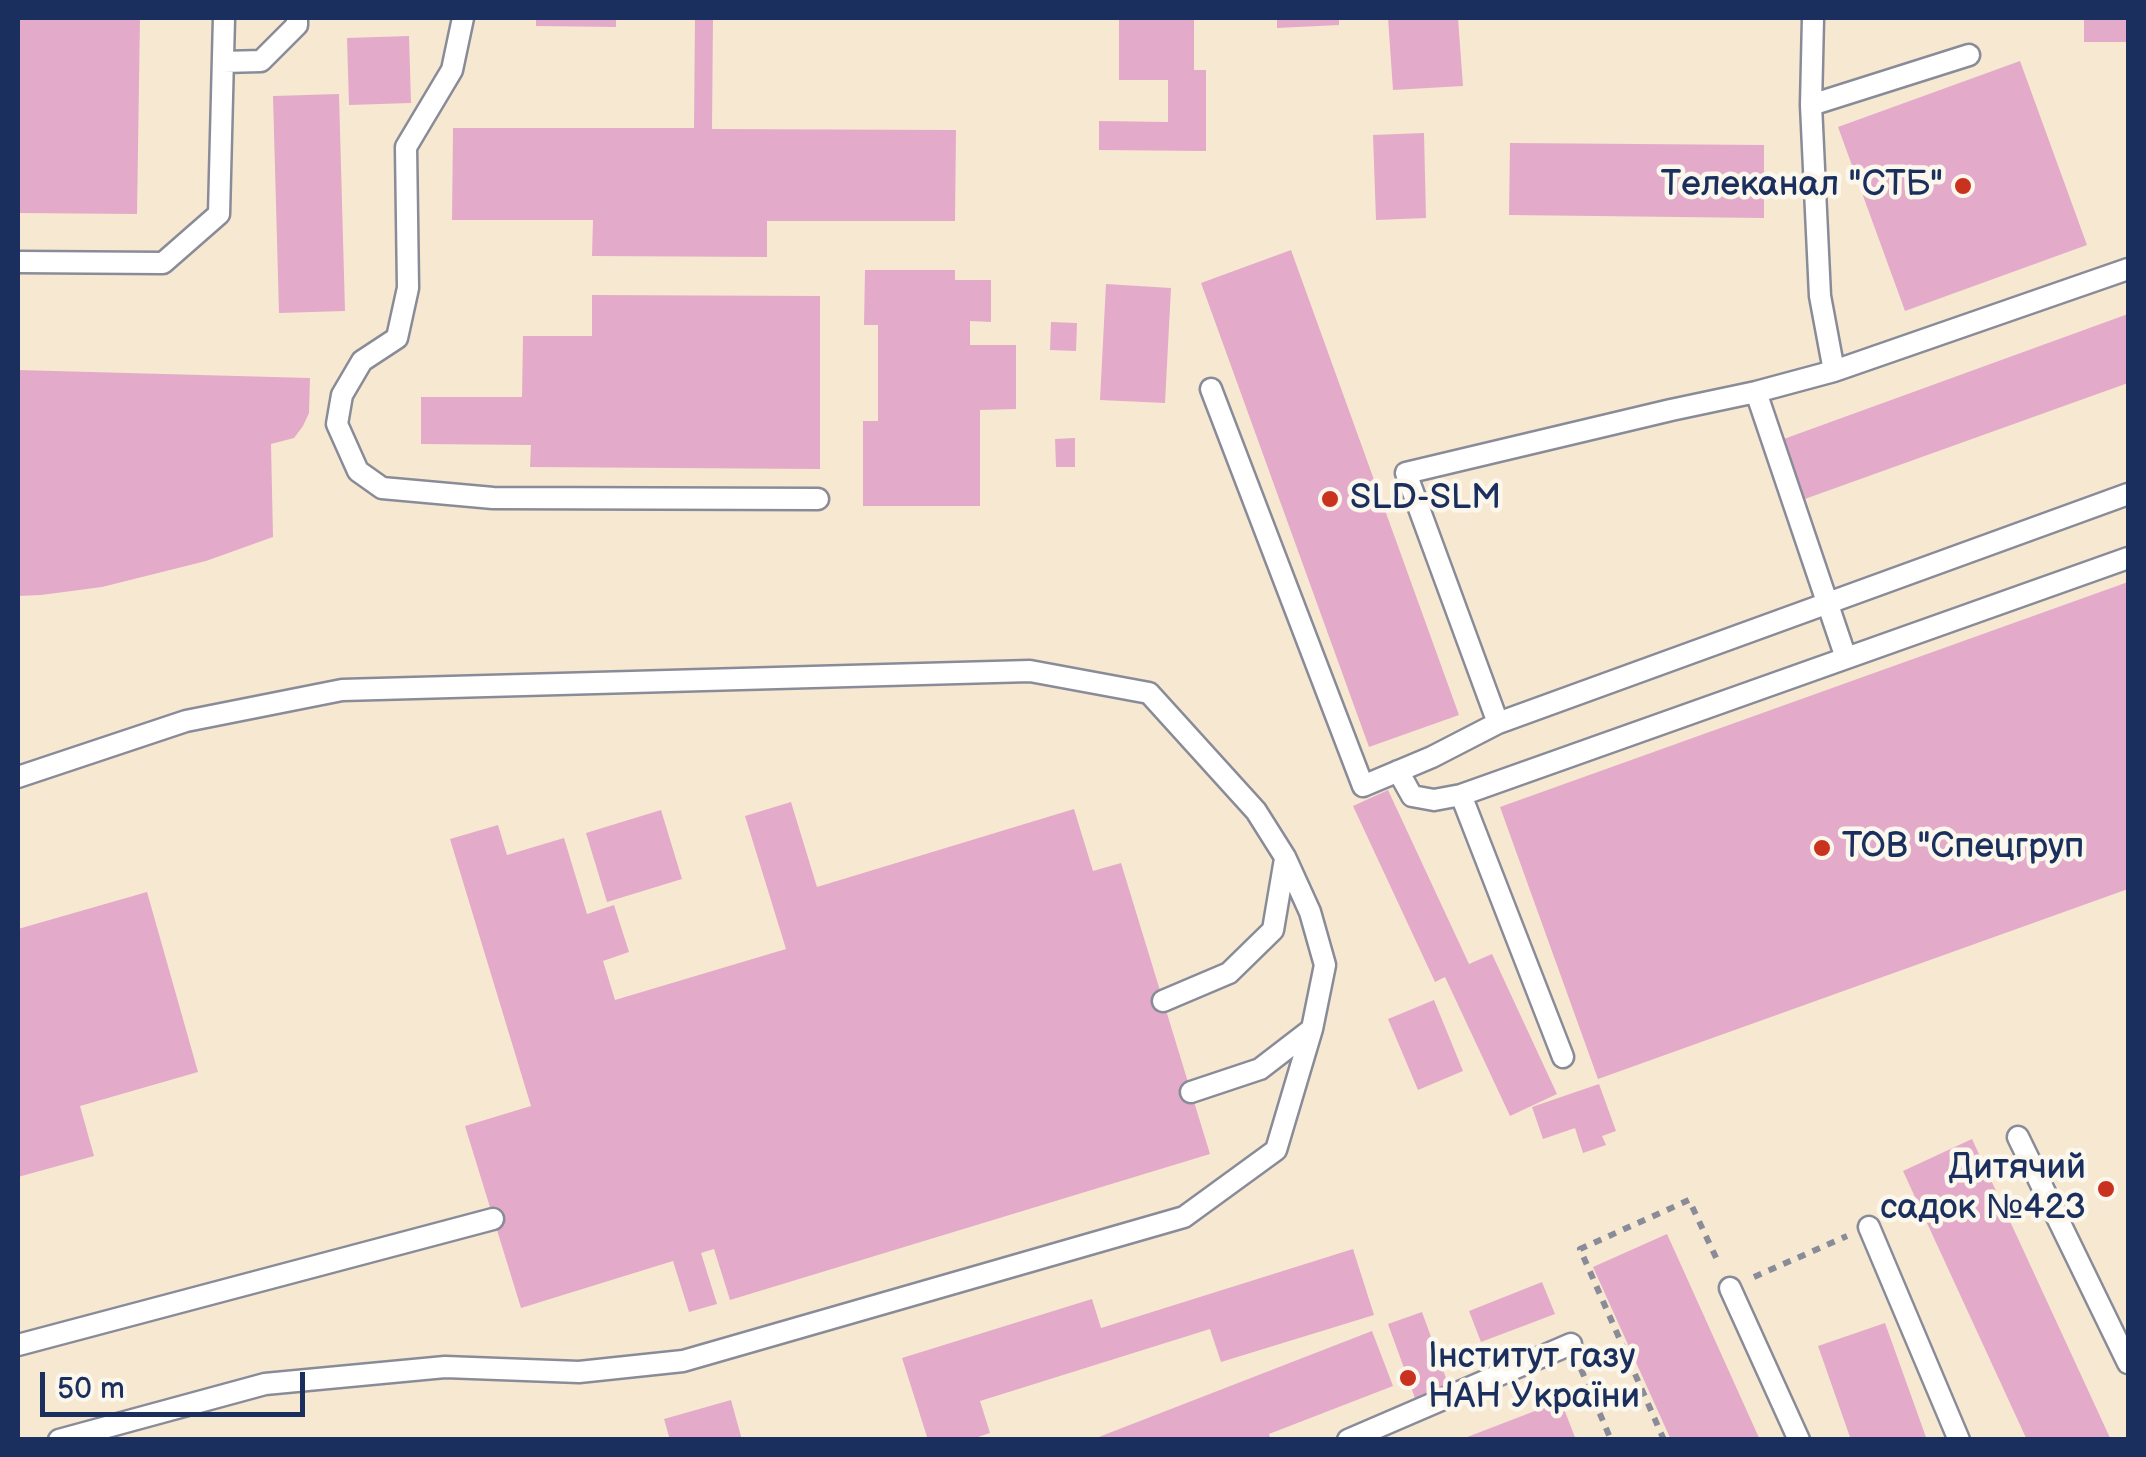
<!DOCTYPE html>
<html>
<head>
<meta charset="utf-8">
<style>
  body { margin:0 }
  #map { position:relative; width:2146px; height:1457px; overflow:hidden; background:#f7e8d2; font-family:"Balsamiq Sans",sans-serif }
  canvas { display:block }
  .frame { position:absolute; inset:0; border:20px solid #1b2f5e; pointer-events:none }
  .scale { position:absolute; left:40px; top:1372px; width:265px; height:45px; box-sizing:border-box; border:5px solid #1b2f5e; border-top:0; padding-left:12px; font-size:30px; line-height:35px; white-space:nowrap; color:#1b2f5e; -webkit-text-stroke:8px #fbf7ec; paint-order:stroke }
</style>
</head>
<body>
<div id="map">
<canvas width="2146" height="1457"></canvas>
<div class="frame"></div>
<div class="scale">50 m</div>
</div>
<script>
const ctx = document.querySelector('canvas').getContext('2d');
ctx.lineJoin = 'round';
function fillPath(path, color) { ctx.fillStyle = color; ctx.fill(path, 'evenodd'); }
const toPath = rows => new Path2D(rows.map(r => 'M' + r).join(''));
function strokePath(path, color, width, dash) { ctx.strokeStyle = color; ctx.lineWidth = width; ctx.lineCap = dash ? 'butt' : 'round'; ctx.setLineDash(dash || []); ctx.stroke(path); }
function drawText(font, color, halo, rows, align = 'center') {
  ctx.font = font + ' "Balsamiq Sans",sans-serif'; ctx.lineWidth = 9; ctx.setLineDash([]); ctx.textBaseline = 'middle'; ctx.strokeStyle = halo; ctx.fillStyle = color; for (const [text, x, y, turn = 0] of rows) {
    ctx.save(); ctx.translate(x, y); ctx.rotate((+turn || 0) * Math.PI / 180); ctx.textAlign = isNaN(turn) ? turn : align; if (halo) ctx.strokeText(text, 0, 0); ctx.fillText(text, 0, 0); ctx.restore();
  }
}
fillPath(toPath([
  [18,18,140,18,137,214,18,213],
  [536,18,616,18,616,27,536,26],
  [695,18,713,18,712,129,956,130,955,221,767,221,767,257,592,256,593,220,452,220,453,128,694,128],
  [1119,18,1194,18,1194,70,1206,70,1206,151,1099,150,1099,121,1168,122,1168,80,1119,80],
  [1277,18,1339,18,1339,25,1277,28],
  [1388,18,1458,18,1463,86,1393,90],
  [2084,18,2128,18,2128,42,2084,42],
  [409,36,411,103,349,105,347,38],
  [2020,61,2087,245,1905,311,1838,127],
  [339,94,345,311,279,313,273,96],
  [1424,133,1426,218,1376,220,1373,135],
  [1510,143,1764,145,1764,218,1509,215],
  [1291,250,1459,715,1369,747,1201,283],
  [865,270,955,270,955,280,991,280,991,322,970,321,970,345,1016,345,1016,409,980,410,980,506,863,506,863,421,878,421,878,325,864,325],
  [1106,284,1171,288,1165,403,1100,400],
  [592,295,820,296,820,469,530,467,531,445,421,444,421,397,522,397,523,336,592,336],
  [2128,314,2128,383,1802,500,1781,440],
  [1051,322,1077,323,1076,351,1050,350],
  [18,370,310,378,309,413,303,426,294,438,271,444,273,537,206,561,102,587,41,595,18,596],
  [1075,438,1075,467,1056,467,1055,439],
  [2128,582,2128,889,1598,1079,1500,807],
  [1388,790,1469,964,1492,954,1557,1094,1510,1116,1445,977,1435,982,1353,806],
  [791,802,817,887,1074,809,1093,871,1121,863,1210,1154,730,1300,714,1249,701,1253,717,1304,689,1312,673,1261,521,1308,465,1126,531,1106,450,839,498,825,507,855,564,838,587,914,614,905,629,952,603,961,615,1000,786,949,745,816],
  [661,810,682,879,607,902,586,833],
  [147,892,198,1072,80,1106,94,1156,18,1177,18,929],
  [1434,1000,1463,1071,1418,1090,1388,1019],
  [1599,1084,1616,1131,1602,1136,1606,1145,1583,1153,1575,1128,1543,1139,1532,1107],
  [1972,1139,2111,1440,2027,1440,1903,1171],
  [1667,1234,1760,1440,1671,1440,1593,1267],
  [1353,1249,1374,1315,1221,1362,1210,1329,980,1401,990,1433,969,1440,928,1440,902,1358,1092,1299,1101,1328],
  [1542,1282,1555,1314,1481,1342,1469,1311],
  [1422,1312,1450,1389,1416,1401,1388,1324],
  [1885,1323,1927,1440,1851,1440,1818,1346],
  [1372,1331,1393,1386,1269,1434,1271,1440,1091,1440],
  [731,1400,742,1440,670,1440,664,1419],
  [1561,1401,1576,1440,1462,1440,1462,1439]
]), '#e3abc9');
const lane = toPath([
  [463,18,452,70,406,147,408,288,397,338,362,361,342,395,337,424,358,471,382,488,493,498,818,499],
  [1813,18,1811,105,1820,296,1834,371],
  [223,62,261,61,297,25,297,18],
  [1811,105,1969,55],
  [18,262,163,263,219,214,224,18],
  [1211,389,1363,786,1432,757,1498,723,2128,494],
  [1756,392,1846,658],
  [1498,723,1406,473,1671,410,1756,392,1834,371,2128,269],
  [1398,771,1412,796,1434,800,1461,795,2128,558],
  [18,777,186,721,342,690,1030,671,1149,693,1256,811,1285,857,1310,912,1325,965,1312,1029,1260,1069,1191,1092],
  [1461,795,1563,1057],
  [1163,1001,1229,973,1273,930,1285,859],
  [2018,1137,2128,1363],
  [1869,1227,1959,1440],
  [1730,1288,1799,1440],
  [18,1345,493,1219],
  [59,1440,265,1384,445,1367,579,1372,683,1361,1184,1217,1276,1150,1312,1029],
  [1348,1440,1571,1344]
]);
strokePath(lane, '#898c98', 25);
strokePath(toPath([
  [1754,1277,1847,1236],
  [1581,1369,1611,1440],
  [1664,1440,1580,1249,1689,1200,1719,1264]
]), '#898c98', 6, [8, 8]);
strokePath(lane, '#fff', 20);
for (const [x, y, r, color] of [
  [1963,186,10,"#c8321e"],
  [1330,499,10,"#c8321e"],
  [1822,848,10,"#c8321e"],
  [2106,1189,10,"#c8321e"],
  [1408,1378,10,"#c8321e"]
]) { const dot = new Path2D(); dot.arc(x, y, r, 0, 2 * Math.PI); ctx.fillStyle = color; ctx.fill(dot); strokePath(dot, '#fbf7ec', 4); }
drawText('35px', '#1b2f5e', '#fbf7ec', [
  ["Телеканал \"СТБ\"",1943,186,"right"],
  ["SLD-SLM",1350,499],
  ["ТОВ \"Спецгруп",1842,848],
  ["Дитячий",2086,1169,"right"],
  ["садок №423",2086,1209,"right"],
  ["Інститут газу",1428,1358],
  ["НАН України",1428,1398]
], 'left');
</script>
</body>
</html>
